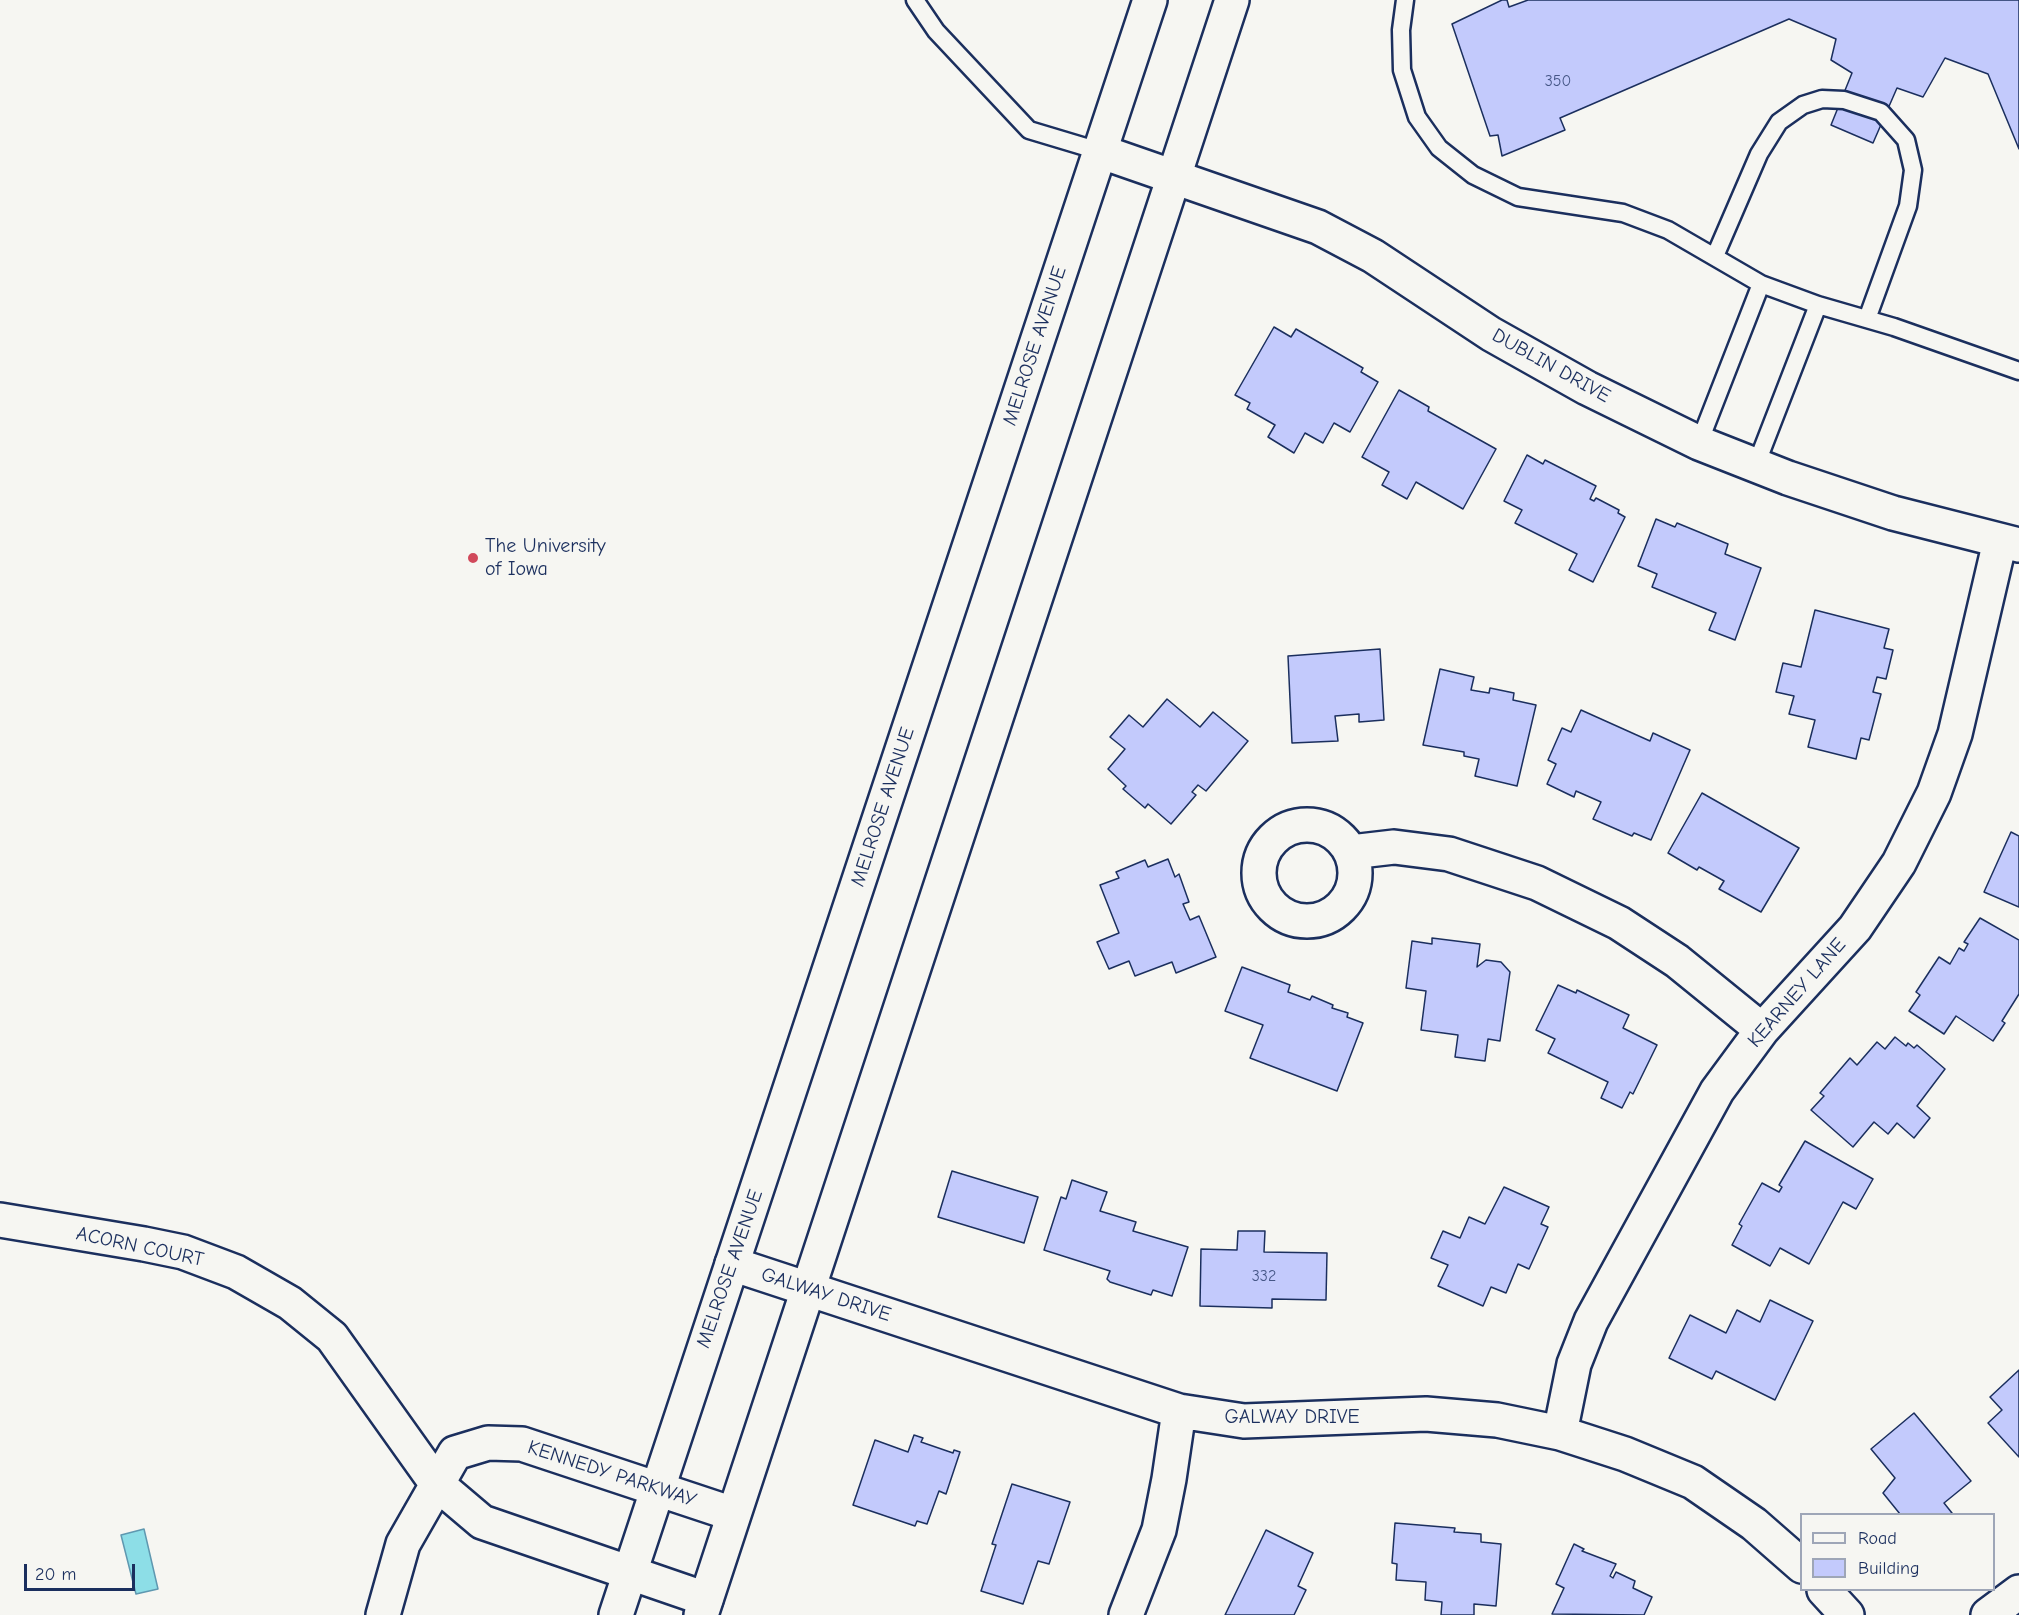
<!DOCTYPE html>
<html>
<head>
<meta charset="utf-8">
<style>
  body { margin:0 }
  #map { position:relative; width:2019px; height:1615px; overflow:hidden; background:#f6f6f2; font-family:"Comic Neue",sans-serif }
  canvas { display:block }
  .legend { position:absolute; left:1800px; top:1513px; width:195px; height:78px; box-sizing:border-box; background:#f6f6f2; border:2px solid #9ea6b7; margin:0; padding:8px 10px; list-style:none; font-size:18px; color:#1b2f5e }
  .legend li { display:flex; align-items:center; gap:12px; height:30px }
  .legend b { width:30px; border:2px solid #9ea6b7 }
  .scale { position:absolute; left:24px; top:1564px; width:111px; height:27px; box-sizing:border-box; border:3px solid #1b2f5e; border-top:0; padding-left:8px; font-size:18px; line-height:21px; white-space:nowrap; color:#1b2f5e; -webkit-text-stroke:4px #f6f6f2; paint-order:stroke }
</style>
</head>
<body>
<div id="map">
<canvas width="2019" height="1615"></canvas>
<ul class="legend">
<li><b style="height:8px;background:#f6f6f2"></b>Road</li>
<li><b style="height:16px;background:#c3cafc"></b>Building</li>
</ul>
<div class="scale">20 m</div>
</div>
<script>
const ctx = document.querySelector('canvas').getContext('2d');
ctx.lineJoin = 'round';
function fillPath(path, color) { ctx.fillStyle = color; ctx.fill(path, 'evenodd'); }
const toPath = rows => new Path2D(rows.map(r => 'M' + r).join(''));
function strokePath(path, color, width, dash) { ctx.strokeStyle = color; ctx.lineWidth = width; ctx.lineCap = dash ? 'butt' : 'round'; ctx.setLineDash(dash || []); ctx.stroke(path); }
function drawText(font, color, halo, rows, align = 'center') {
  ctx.font = font + ' "Comic Neue",sans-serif'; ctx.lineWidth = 6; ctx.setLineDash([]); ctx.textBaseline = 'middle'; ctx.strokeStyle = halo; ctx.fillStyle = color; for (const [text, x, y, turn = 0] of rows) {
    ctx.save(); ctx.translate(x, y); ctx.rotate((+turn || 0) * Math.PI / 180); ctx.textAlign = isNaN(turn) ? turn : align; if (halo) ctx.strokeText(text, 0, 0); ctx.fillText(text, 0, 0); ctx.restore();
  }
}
const water = toPath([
  [144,1529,158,1589,136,1594,121,1535,144,1529]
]);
fillPath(water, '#8ddee7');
strokePath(water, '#5f98b0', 1.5);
const building = toPath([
  [1502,0,1507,0,1509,7,1528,0,2019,0,2019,149,1988,74,1945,58,1923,97,1897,88,1873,143,1831,125,1852,73,1831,60,1836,39,1789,19,1560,118,1565,130,1502,156,1498,135,1490,136,1452,24,1502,0],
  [1274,327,1291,337,1296,329,1363,368,1361,372,1378,382,1350,432,1334,423,1323,443,1305,433,1294,453,1268,437,1275,425,1247,409,1250,403,1235,395,1274,327],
  [1399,390,1429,407,1428,411,1496,449,1463,509,1416,482,1407,499,1382,485,1389,472,1362,457,1399,390],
  [1527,455,1543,464,1545,460,1596,486,1590,499,1594,501,1596,498,1619,510,1618,513,1625,517,1593,582,1569,570,1577,554,1515,523,1522,510,1504,501,1527,455],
  [1656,519,1675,527,1677,523,1728,544,1725,554,1761,568,1735,640,1709,630,1716,613,1652,587,1657,574,1638,566,1656,519],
  [1815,610,1889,629,1884,648,1893,650,1886,679,1877,677,1873,692,1881,694,1869,740,1861,738,1856,759,1808,747,1815,720,1789,714,1794,696,1776,692,1783,663,1801,667,1815,610],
  [1380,649,1384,720,1359,722,1359,714,1335,716,1338,741,1292,743,1288,656,1380,649],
  [1440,669,1474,677,1471,690,1489,693,1490,688,1514,693,1513,700,1536,705,1517,786,1475,776,1479,759,1464,756,1464,752,1423,745,1440,669],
  [1167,699,1200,727,1213,712,1248,741,1206,791,1198,785,1192,792,1196,795,1171,824,1148,804,1145,808,1123,789,1126,786,1108,769,1125,749,1110,737,1129,715,1143,727,1167,699],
  [1581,710,1650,741,1653,733,1690,750,1651,840,1634,833,1632,836,1593,819,1601,802,1576,791,1574,797,1547,784,1556,764,1548,760,1562,728,1571,732,1581,710],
  [1702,793,1799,848,1761,912,1719,889,1724,881,1699,867,1697,870,1668,853,1702,793],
  [2011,832,2019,836,2019,907,1984,892,2011,832],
  [1168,859,1175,877,1179,874,1189,902,1183,904,1190,920,1199,916,1216,957,1176,973,1172,962,1135,976,1129,961,1109,969,1097,942,1119,933,1100,885,1119,878,1116,872,1145,860,1148,867,1168,859],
  [1980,918,2019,940,2019,994,2002,1021,2005,1023,1993,1041,1956,1016,1944,1034,1909,1011,1920,995,1916,992,1939,957,1950,964,1959,948,1964,951,1968,944,1964,942,1980,918],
  [1432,938,1480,944,1477,967,1486,960,1501,962,1510,972,1500,1041,1488,1039,1485,1061,1455,1057,1458,1035,1421,1030,1426,991,1406,988,1412,941,1432,944,1432,938],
  [1242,967,1290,985,1288,992,1310,1000,1312,996,1333,1005,1332,1008,1348,1013,1347,1017,1363,1023,1337,1091,1250,1058,1263,1025,1225,1011,1242,967],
  [1558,985,1576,993,1577,990,1629,1015,1623,1028,1657,1045,1633,1094,1630,1092,1622,1108,1601,1098,1608,1082,1548,1053,1555,1039,1536,1030,1558,985],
  [1895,1037,1906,1046,1908,1043,1914,1048,1917,1045,1945,1069,1917,1106,1930,1118,1914,1138,1897,1123,1888,1134,1874,1122,1853,1147,1811,1110,1824,1096,1820,1093,1850,1058,1857,1065,1877,1042,1885,1049,1895,1037],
  [1805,1141,1873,1179,1856,1209,1843,1202,1809,1264,1780,1248,1770,1266,1732,1245,1742,1226,1739,1224,1762,1183,1779,1192,1782,1187,1779,1185,1805,1141],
  [952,1171,1038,1197,1024,1243,938,1217,952,1171],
  [1072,1180,1107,1192,1100,1211,1136,1222,1133,1231,1188,1247,1172,1296,1153,1290,1151,1295,1110,1282,1107,1279,1110,1271,1044,1250,1061,1197,1066,1199,1072,1180],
  [1504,1187,1549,1207,1541,1224,1548,1227,1529,1269,1518,1264,1506,1293,1491,1287,1483,1306,1438,1286,1448,1265,1431,1258,1443,1231,1460,1238,1469,1217,1485,1224,1504,1187],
  [1238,1231,1265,1231,1264,1252,1327,1253,1326,1300,1272,1299,1272,1308,1200,1306,1201,1249,1237,1250,1238,1231],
  [1770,1300,1813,1321,1775,1400,1716,1371,1712,1379,1669,1358,1690,1315,1726,1333,1737,1310,1760,1322,1770,1300],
  [2019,1370,2019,1457,1988,1423,2002,1410,1990,1397,2019,1370],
  [1914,1413,1971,1481,1944,1503,1952,1513,1950,1514,1900,1514,1883,1493,1895,1478,1871,1449,1914,1413],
  [914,1435,923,1438,921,1442,953,1453,954,1450,960,1452,946,1494,939,1491,927,1524,917,1521,915,1526,853,1505,875,1440,908,1452,914,1435],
  [1012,1484,1070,1502,1049,1564,1038,1561,1023,1604,981,1591,996,1545,992,1544,1012,1484],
  [1395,1523,1455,1528,1454,1532,1481,1534,1481,1542,1501,1544,1496,1606,1474,1604,1474,1615,1441,1615,1442,1602,1425,1600,1426,1582,1396,1580,1397,1564,1392,1563,1395,1523],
  [1266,1530,1313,1553,1298,1586,1306,1590,1294,1615,1225,1615,1266,1530],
  [1574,1544,1584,1549,1582,1551,1616,1564,1610,1576,1613,1578,1616,1572,1635,1581,1633,1588,1652,1597,1644,1615,1552,1614,1564,1588,1556,1584,1574,1544]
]);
fillPath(building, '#c3cafc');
strokePath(building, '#1b2f5e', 1.5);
const service = toPath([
  [915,0,936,31,1029,130,1099,151],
  [1405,0,1401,30,1402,70,1417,117,1439,148,1473,175,1518,197,1623,213,1668,230,1761,284,1818,305,1894,327,2019,371],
  [1715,256,1759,154,1779,122,1803,105,1822,99,1844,100,1881,112,1906,140,1913,170,1908,206,1867,319],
  [1699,443,1761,284],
  [1756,465,1818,305]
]);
const minor = toPath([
  [1099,151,1318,227,1373,256,1491,334,1587,388,1699,443,1788,478,1893,513,2019,545],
  '1259 873a48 48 0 1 1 96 0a48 48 0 1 1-96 0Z',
  [1351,852,1394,847,1449,854,1537,883,1619,923,1677,961,1762,1030],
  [0,1220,144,1244,183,1252,236,1272,290,1303,332,1337,436,1483,482,1522,706,1599],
  [732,1264,1179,1411,1244,1421,1426,1414,1497,1420,1560,1433,1625,1454,1693,1482,1754,1524,1802,1566],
  [1560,1433,1574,1364,1591,1321,1717,1091,1762,1030,1855,928,1899,863,1934,793,1955,734,2000,541],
  [1824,1590,1847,1615],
  [383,1615,403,1544,455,1453,488,1443,522,1444,733,1514],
  [1126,1615,1159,1530,1169,1479,1179,1411],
  [1988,1615,2019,1592]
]);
const secondary = toPath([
  [616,1615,1150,0],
  [701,1615,1232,0]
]);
strokePath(service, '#1b2f5e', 21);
strokePath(minor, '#1b2f5e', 38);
strokePath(secondary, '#1b2f5e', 38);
strokePath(service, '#f6f6f2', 16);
strokePath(minor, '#f6f6f2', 33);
strokePath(secondary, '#f6f6f2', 33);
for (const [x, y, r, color] of [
  [473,558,6,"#d1495b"]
]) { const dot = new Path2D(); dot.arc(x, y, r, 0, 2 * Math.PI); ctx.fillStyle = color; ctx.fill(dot); strokePath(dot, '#f6f6f2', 2); }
drawText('16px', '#455686', null, [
  ["350",1558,81],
  ["332",1264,1276]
]);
drawText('20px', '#1b2f5e', '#f6f6f2', [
  ["MELROSE AVENUE",1035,346,-72],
  ["DUBLIN DRIVE",1551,366,29],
  ["MELROSE AVENUE",883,807,-72],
  ["KEARNEY LANE",1797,993,-49],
  ["ACORN COURT",140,1247,12],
  ["MELROSE AVENUE",730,1269,-71],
  ["GALWAY DRIVE",826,1295,18],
  ["GALWAY DRIVE",1292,1417],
  ["KENNEDY PARKWAY",612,1474,18]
]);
drawText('20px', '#1b2f5e', '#f6f6f2', [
  ["The University",485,546],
  ["of Iowa",485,569]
], 'left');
</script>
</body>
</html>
